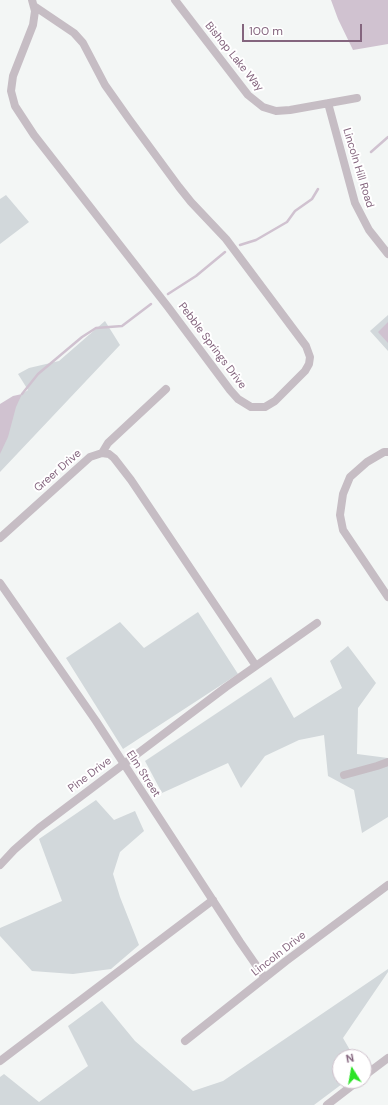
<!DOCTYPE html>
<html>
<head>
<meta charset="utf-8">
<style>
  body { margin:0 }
  #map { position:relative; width:388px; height:1105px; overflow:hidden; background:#f3f6f5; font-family:"DM Sans",sans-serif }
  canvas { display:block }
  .north { position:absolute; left:332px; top:1049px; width:40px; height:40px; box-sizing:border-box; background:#fff; border:1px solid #cec1cb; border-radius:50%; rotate:349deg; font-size:11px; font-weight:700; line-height:16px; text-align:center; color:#84657e }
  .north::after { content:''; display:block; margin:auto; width:14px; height:18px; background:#2ce326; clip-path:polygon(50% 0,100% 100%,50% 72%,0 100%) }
  .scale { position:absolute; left:242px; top:24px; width:120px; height:18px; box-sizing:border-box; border:2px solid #84657e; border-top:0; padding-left:5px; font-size:12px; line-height:14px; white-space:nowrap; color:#84657e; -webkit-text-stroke:3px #fff; paint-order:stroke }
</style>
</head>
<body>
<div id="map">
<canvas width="388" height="1105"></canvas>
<div class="north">N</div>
<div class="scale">100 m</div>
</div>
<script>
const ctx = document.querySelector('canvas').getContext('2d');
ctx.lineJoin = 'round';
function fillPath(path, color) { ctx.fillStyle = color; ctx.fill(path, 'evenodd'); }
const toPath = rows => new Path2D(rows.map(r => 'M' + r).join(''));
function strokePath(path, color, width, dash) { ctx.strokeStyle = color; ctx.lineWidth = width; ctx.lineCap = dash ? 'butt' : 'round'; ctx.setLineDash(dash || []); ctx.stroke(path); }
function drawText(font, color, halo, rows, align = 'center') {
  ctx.font = font + ' "DM Sans",sans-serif'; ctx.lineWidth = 4; ctx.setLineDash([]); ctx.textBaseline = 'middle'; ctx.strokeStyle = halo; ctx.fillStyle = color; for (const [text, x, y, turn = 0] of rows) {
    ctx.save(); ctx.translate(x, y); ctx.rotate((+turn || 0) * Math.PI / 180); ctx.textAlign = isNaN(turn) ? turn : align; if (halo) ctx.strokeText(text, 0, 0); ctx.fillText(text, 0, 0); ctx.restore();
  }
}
fillPath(toPath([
  [6,195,29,222,0,244,0,199],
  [388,315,388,351,370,331],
  [105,321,120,345,0,472,0,409,28,390,18,374,29,368,59,361],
  [198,612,238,674,123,749,66,658,120,622,144,648],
  [348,646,376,683,358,708,357,754,388,758,388,817,362,833,354,790,328,776,324,735,299,740,265,756,241,788,228,763,162,793,145,761,271,677,294,718,342,688,330,661],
  [96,800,114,820,135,811,144,831,120,852,113,874,120,897,139,945,111,969,73,974,32,971,0,936,0,928,62,901,39,839],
  [388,969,388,972,343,1038,354,1057,340,1057,340,1081,346,1081,314,1105,0,1105,0,1077,4,1074,39,1102,88,1066,68,1026,102,1001,135,1041,193,1091,223,1081]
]), '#d2d8db');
fillPath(toPath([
  [331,0,388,0,388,44,353,50,338,19],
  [388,322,388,343,378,332],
  [22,394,16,407,8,437,0,454,0,404,13,396]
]), '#d0c2d0');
strokePath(toPath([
  [371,152,388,137],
  [240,245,256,240,287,222,295,211,312,199,318,189],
  [168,294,196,276,225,252],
  [22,394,38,374,82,337,96,328,122,326,151,304]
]), '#d0c2d0', 2.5);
strokePath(toPath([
  [32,0,35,11,33,25,13,76,11,91,15,106,34,135,168,307,230,390,238,399,251,407,265,407,275,401,305,371,309,364,310,357,306,346,226,239,191,202,179,187,129,119,105,85,83,43,74,33,34,6],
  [175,0,248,95,263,107,276,111,290,110,357,98],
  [328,103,355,203,369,230,388,254],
  [388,452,384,452,367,462,350,477,343,494,340,515,343,530,388,597],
  [102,453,109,454,114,458,131,480,256,666],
  [0,538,90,457,102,453,108,443,166,389],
  [0,583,96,721,240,942,265,978],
  [344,775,377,766,388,762],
  [0,865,14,850,39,828,226,687,317,623],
  [185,1041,286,961,388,885],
  [0,1061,213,900],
  [364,1076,388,1058],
  [327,1105,358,1081]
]), '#c6bdc4', 8);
drawText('11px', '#84657e', '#fff', [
  ["Bishop Lake Way",234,57,51],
  ["Lincoln Hill Road",358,168,73],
  ["Pebble Springs Drive",212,346,53],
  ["Greer Drive",58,471,-41],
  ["Elm Street",143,774,57],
  ["Pine Drive",90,775,-37],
  ["Lincoln Drive",279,954,-38]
]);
</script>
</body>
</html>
